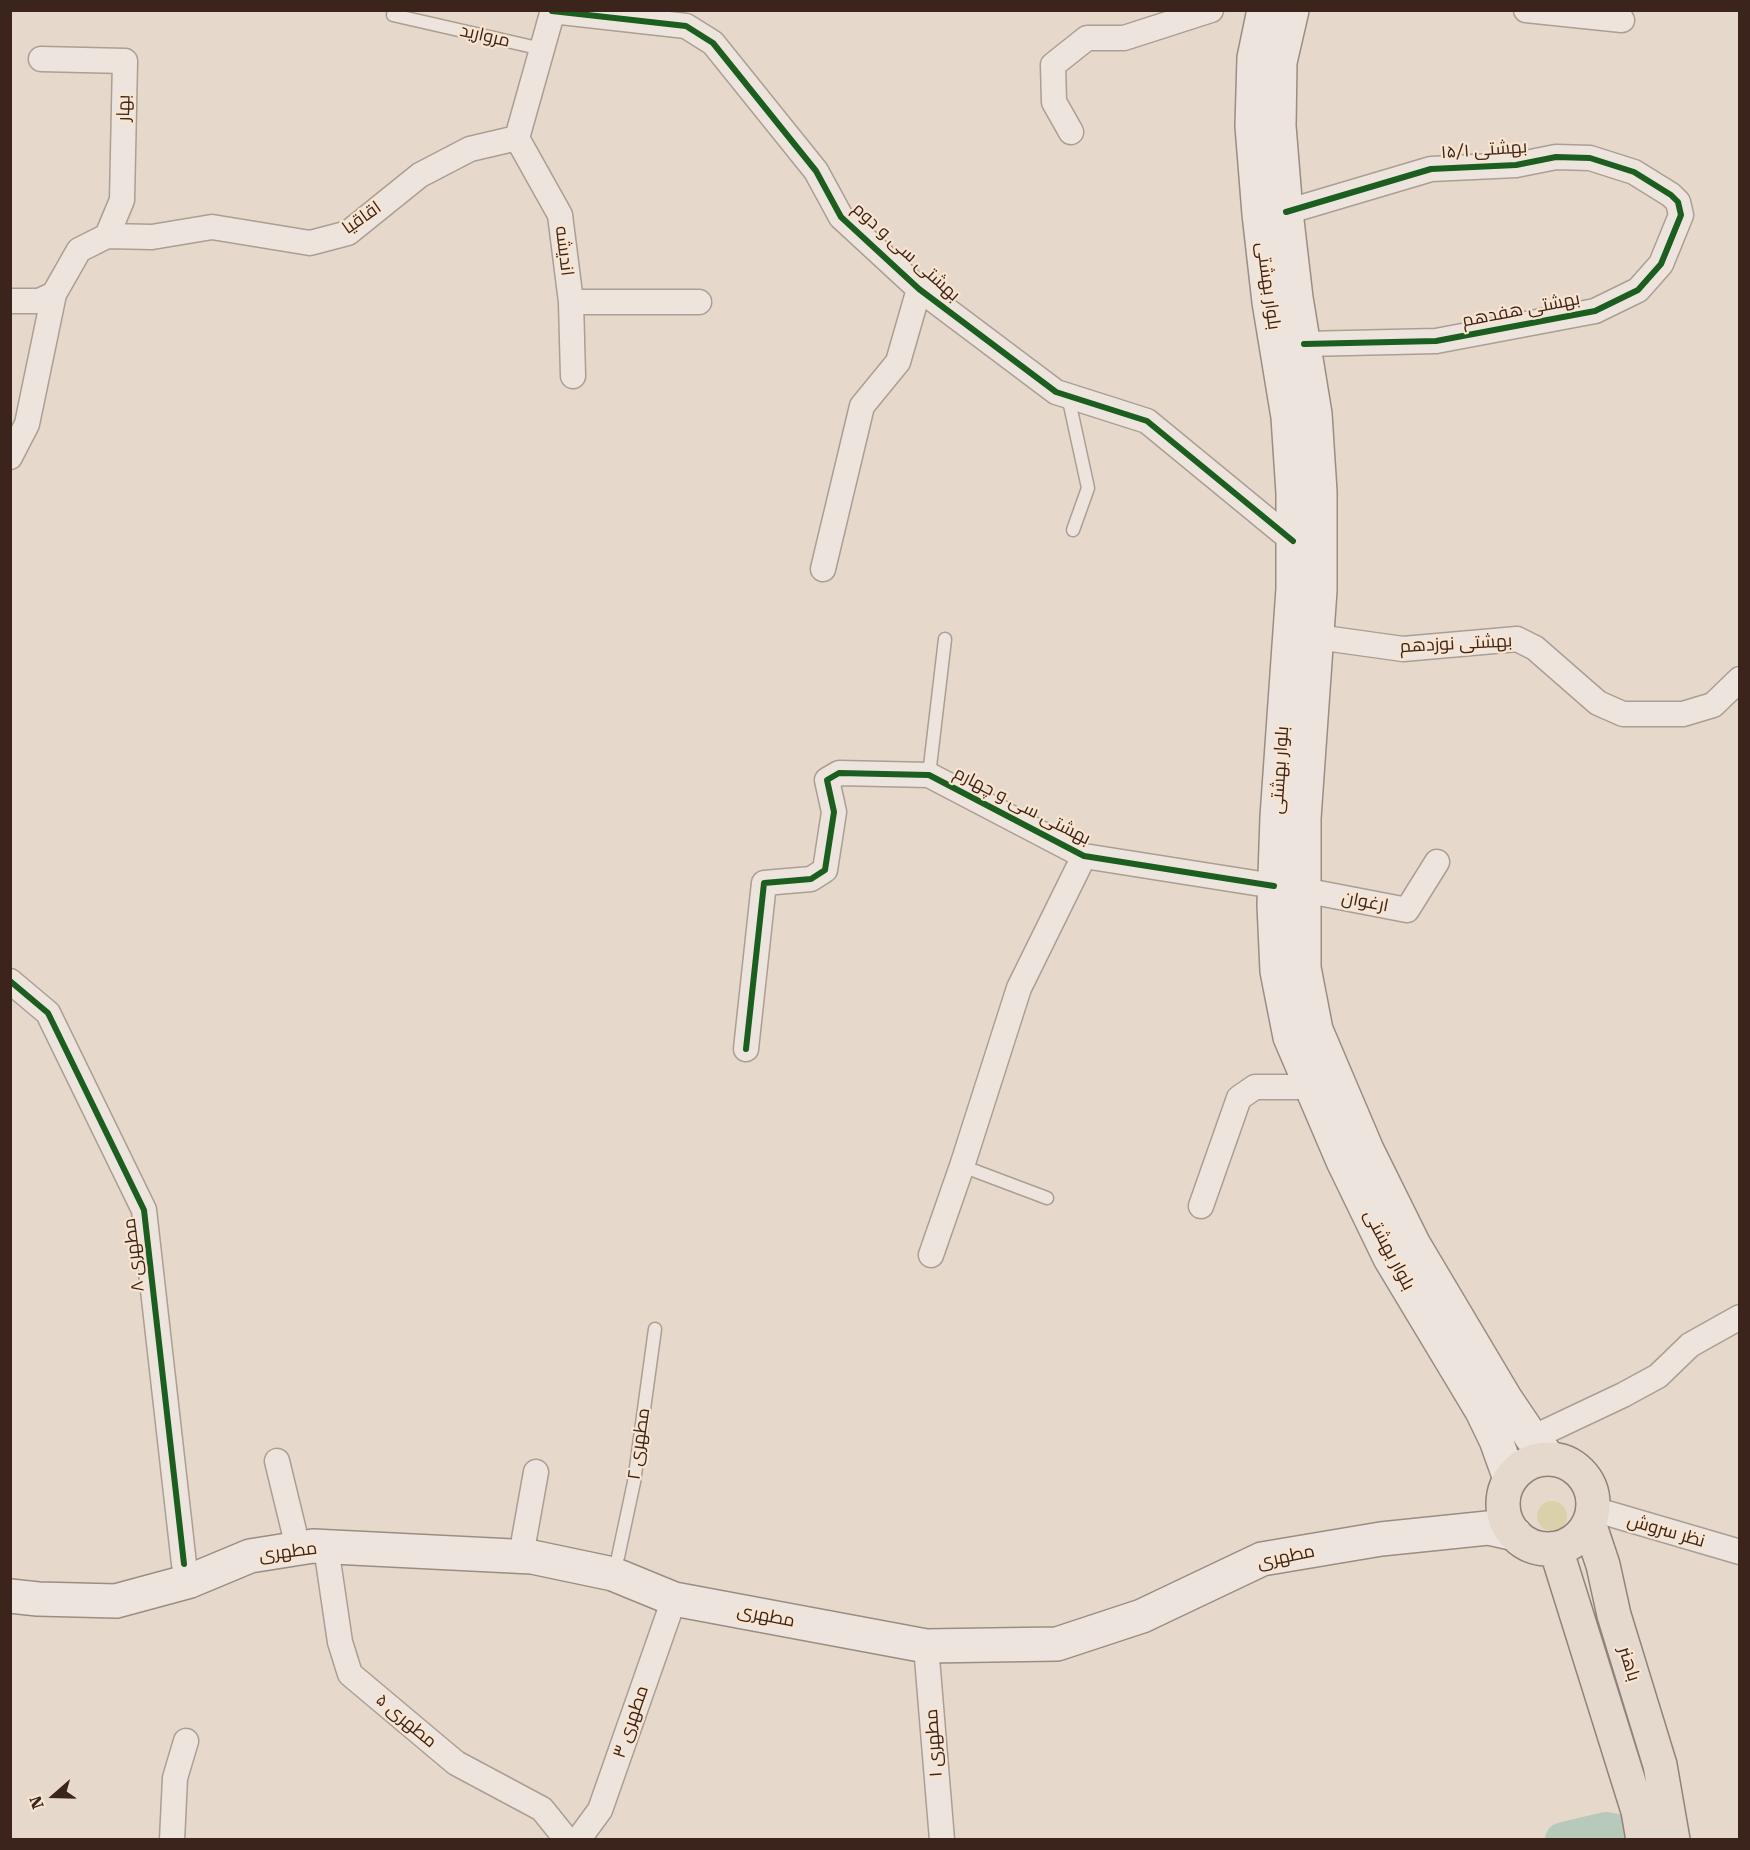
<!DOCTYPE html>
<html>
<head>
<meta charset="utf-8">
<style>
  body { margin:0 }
  #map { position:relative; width:1750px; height:1850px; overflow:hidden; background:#e6d8ca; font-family:"Roboto Serif",serif }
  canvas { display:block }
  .frame { position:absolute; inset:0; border:12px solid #3a241c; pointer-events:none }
  .north { position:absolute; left:24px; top:1766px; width:60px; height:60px; -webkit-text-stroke:4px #f8e4cf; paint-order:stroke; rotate:250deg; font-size:16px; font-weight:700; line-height:24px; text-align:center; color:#3a241c }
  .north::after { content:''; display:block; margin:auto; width:21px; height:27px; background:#3a241c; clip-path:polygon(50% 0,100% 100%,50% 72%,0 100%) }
</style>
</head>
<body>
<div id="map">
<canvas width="1750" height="1850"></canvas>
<div class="frame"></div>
<div class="north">N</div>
</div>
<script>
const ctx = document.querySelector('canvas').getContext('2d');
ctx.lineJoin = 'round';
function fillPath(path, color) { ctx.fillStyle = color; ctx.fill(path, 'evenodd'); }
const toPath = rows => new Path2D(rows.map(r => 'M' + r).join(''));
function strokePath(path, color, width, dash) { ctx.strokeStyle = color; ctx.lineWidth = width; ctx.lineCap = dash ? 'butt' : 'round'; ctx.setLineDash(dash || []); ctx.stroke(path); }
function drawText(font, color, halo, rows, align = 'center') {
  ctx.font = font + ' "Roboto Serif",Cairo,serif'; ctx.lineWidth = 4.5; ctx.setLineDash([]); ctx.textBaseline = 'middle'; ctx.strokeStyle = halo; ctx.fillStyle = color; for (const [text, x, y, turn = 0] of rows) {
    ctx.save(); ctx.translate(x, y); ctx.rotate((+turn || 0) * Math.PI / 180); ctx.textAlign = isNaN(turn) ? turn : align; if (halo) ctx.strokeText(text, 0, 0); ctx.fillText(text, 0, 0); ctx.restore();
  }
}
fillPath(toPath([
  '1537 1516a15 15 0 1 1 30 0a15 15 0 1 1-30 0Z'
]), '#dad1ab');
strokePath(toPath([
  [1563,1840,1606,1830,1659,1840]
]), '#b7c9ba', 36);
const lane = toPath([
  [393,15,542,49],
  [1068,396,1088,488,1073,530],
  [929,775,945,639],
  [962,1166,1047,1198],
  [618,1557,634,1482,655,1329]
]);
const street = toPath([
  [1526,10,1622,20],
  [552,11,686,26,713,43,816,171,841,217,919,289,1056,392,1147,421,1293,541],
  [41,59,125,61,122,200,107,236],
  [1071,132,1054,102,1053,65,1087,38,1124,38,1211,10],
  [517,138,560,215,571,302,573,376],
  [517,138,553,10],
  [1286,212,1431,169,1516,165,1556,157,1590,158,1634,172,1671,195,1678,202,1681,215,1661,264,1638,290,1595,311,1436,341,1304,344],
  [10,301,39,301,54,294,79,250,107,236,152,237,212,227,310,243,348,233,420,175,470,149,517,138],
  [571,302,699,302],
  [10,457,27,424,54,294],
  [823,569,862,406,898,362,919,289],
  [1317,637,1403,649,1517,639,1535,648,1598,703,1623,714,1683,714,1713,705,1740,679],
  [1303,890,1407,910,1437,862],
  [10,981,48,1013,144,1210,184,1564],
  [746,1049,764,883,811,879,825,870,834,812,827,780,839,773,929,775,1084,856,1274,886],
  [1201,1206,1239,1098,1255,1087,1310,1087],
  [931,1255,962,1166,1019,988,1084,856],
  [1532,1438,1623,1395,1658,1376,1690,1345,1740,1317],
  [277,1461,294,1531],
  [1593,1509,1740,1552],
  [524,1539,536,1472],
  [326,1547,340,1642,350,1674,456,1763,542,1809,567,1840],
  [926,1646,942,1840],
  [172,1840,175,1778,186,1741],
  [578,1840,600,1810,674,1599]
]);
const secondary = toPath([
  [1264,10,1254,58,1252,126,1259,214,1269,302,1288,417,1293,493,1293,589,1277,817,1274,905,1277,971,1290,1037,1343,1161,1390,1258,1482,1411,1496,1440,1510,1479],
  [1292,10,1280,62,1279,126,1286,212,1296,298,1315,414,1320,492,1320,590,1304,818,1304,968,1316,1030,1367,1150,1414,1245,1505,1398,1532,1438,1549,1458],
  [10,1596,38,1599,116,1601,190,1581,250,1556,313,1546,532,1557,613,1574,674,1599,926,1646,1057,1644,1142,1616,1262,1559,1381,1539,1488,1528,1515,1534]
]);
const primary = toPath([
  '1503 1504a45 45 0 1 1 90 0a45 45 0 1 1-90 0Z',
  [1589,1523,1603,1565,1614,1615,1660,1765,1673,1840],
  [1556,1549,1638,1811,1643,1840]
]);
strokePath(lane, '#ab9e94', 15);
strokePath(street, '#ab9e94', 27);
strokePath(secondary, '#9a8d84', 36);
strokePath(primary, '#90837b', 36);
strokePath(lane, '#ede5dd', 12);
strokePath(street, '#ede5dd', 24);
strokePath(secondary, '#ede5dd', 33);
strokePath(primary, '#e5d9cd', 33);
strokePath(toPath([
  [552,11,686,26,713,43,816,171,841,217,919,289,1056,392,1147,421,1293,541],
  [1286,212,1431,169,1516,165,1556,157,1590,158,1634,172,1671,195,1678,202,1681,215,1661,264,1638,290,1595,311,1436,341,1304,344],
  [10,981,48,1013,144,1210,184,1564],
  [746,1049,764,883,811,879,825,870,834,812,827,780,839,773,929,775,1084,856,1274,886]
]), '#1b5e20', 6);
drawText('18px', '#3a241c', '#f8e4cf', [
  ["مروارید",485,36,13],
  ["بهار",124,108,-89],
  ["۱۵/۱ بهشتی",1484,150,-4],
  ["اقاقیا",362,218,-35],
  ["اندیشه",564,251,83],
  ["بهشتی سی و دوم",906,252,42],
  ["بلوار بهشتی",1268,286,82],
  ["بهشتی هفدهم",1521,310,-11],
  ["بهشتی نوزدهم",1456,644,-3],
  ["بلوار بهشتی",1280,770,-86],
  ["بهشتی سی و چهارم",1022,806,27],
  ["ارغوان",1365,902,11],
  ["بلوار بهشتی",1389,1250,62],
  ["مطهری ۸",134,1255,-97],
  ["مطهری ۲",639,1444,-82],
  ["نظر سروش",1666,1531,16],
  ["مطهری",288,1552,-7],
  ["مطهری",1286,1557,-12],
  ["مطهری",766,1616,11],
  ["باهنر",1629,1664,73],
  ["مطهری ۵",406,1721,40],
  ["مطهری ۳",631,1722,-71],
  ["مطهری ۱",934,1743,-94]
]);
</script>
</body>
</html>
